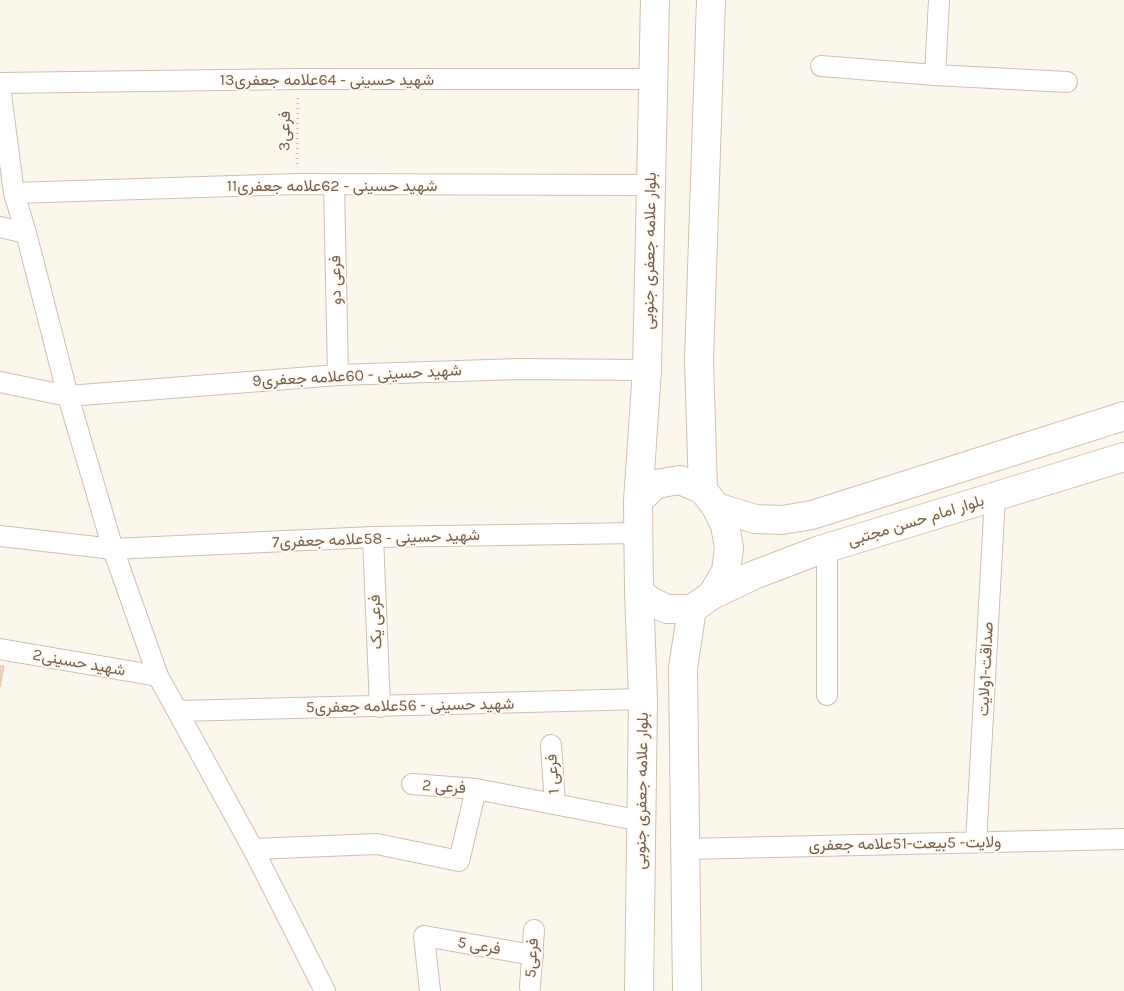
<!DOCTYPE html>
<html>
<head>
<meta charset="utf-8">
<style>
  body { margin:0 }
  canvas { display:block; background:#fbf7ec }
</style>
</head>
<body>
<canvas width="1124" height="991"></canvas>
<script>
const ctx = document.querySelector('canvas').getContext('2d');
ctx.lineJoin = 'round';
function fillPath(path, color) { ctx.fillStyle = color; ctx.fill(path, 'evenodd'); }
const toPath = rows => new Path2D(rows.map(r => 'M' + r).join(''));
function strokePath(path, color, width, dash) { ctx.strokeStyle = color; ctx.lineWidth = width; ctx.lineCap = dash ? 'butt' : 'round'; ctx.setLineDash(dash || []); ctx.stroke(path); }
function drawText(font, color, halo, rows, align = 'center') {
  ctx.font = font + ' Karla,Vazirmatn,sans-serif'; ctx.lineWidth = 4; ctx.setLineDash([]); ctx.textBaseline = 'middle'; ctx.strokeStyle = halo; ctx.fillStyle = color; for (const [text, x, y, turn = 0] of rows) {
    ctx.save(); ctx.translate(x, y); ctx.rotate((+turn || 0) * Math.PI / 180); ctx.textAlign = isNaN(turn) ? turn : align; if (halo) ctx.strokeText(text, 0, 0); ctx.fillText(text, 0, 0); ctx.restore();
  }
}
const building = toPath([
  [0,666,4,666,0,687,0,666]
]);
fillPath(building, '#efdac5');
strokePath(building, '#e1c2a7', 1);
const minor = toPath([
  [821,66,935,75,1067,82],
  [935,75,939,0],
  [0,83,298,79,653,79],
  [0,87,14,193,26,233,68,396,113,549,158,676,253,849,325,991],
  [334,185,338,375],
  [14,193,296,184,651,185],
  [0,227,26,233],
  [0,382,68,396,338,375,519,369,647,370],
  [0,536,113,549,373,537,638,533],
  [373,537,380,707],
  [0,649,158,676],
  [827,695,827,548],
  [178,711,643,699],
  [551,745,555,804],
  [412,784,476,789],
  [976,843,995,496],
  [253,849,377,844,459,861,476,789,642,821],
  [686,849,1124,839],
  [530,987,534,930],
  [430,991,424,936,533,955]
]);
const secondary = toPath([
  [703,490,699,360,711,0],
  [638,501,647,370,655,0],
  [716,507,755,519,782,520,812,515,1124,416],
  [639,591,643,699,639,991],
  [712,595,726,571,729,548,725,525,716,507,703,490,680,480,656,484,638,501,639,591,650,601,667,609,692,609,712,595,754,575,817,551,1124,457],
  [687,991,683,668,692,609]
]);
strokePath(minor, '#cdc0b2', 22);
strokePath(secondary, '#d0c1b0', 30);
strokePath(toPath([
  [297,164,298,97]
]), '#d5bda8', 3, [1, 4]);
strokePath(minor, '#fff', 20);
strokePath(secondary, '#fff', 28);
drawText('16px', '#766150', '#fefaf2', [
  ["13شهید حسینی - 64علامه جعفری",327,80],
  ["فرعی3",285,131,-89],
  ["11شهید حسینی - 62علامه جعفری",332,186],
  ["بلوار علامه جعفری جنوبی",650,251,-89],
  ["فرعی دو",336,280,-91],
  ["9شهید حسینی - 60علامه جعفری",357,376,-3],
  ["بلوار امام حسن مجتبی",916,521,-17],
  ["7شهید حسینی - 58علامه جعفری",376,539,-2],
  ["فرعی یک",376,622,-92],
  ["2شهید حسینی",79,663,10],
  ["صداقت-1ولایت",986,669,-87],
  ["5شهید حسینی - 56علامه جعفری",410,706,-1],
  ["فرعی 1",553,774,-94],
  ["فرعی 2",444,787,4],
  ["بلوار علامه جعفری جنوبی",642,791,-89],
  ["ولایت- 5بیعت-51علامه جعفری",905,844,-1],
  ["فرعی 5",479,946,10],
  ["فرعی5",532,958,-86]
]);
</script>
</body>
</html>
